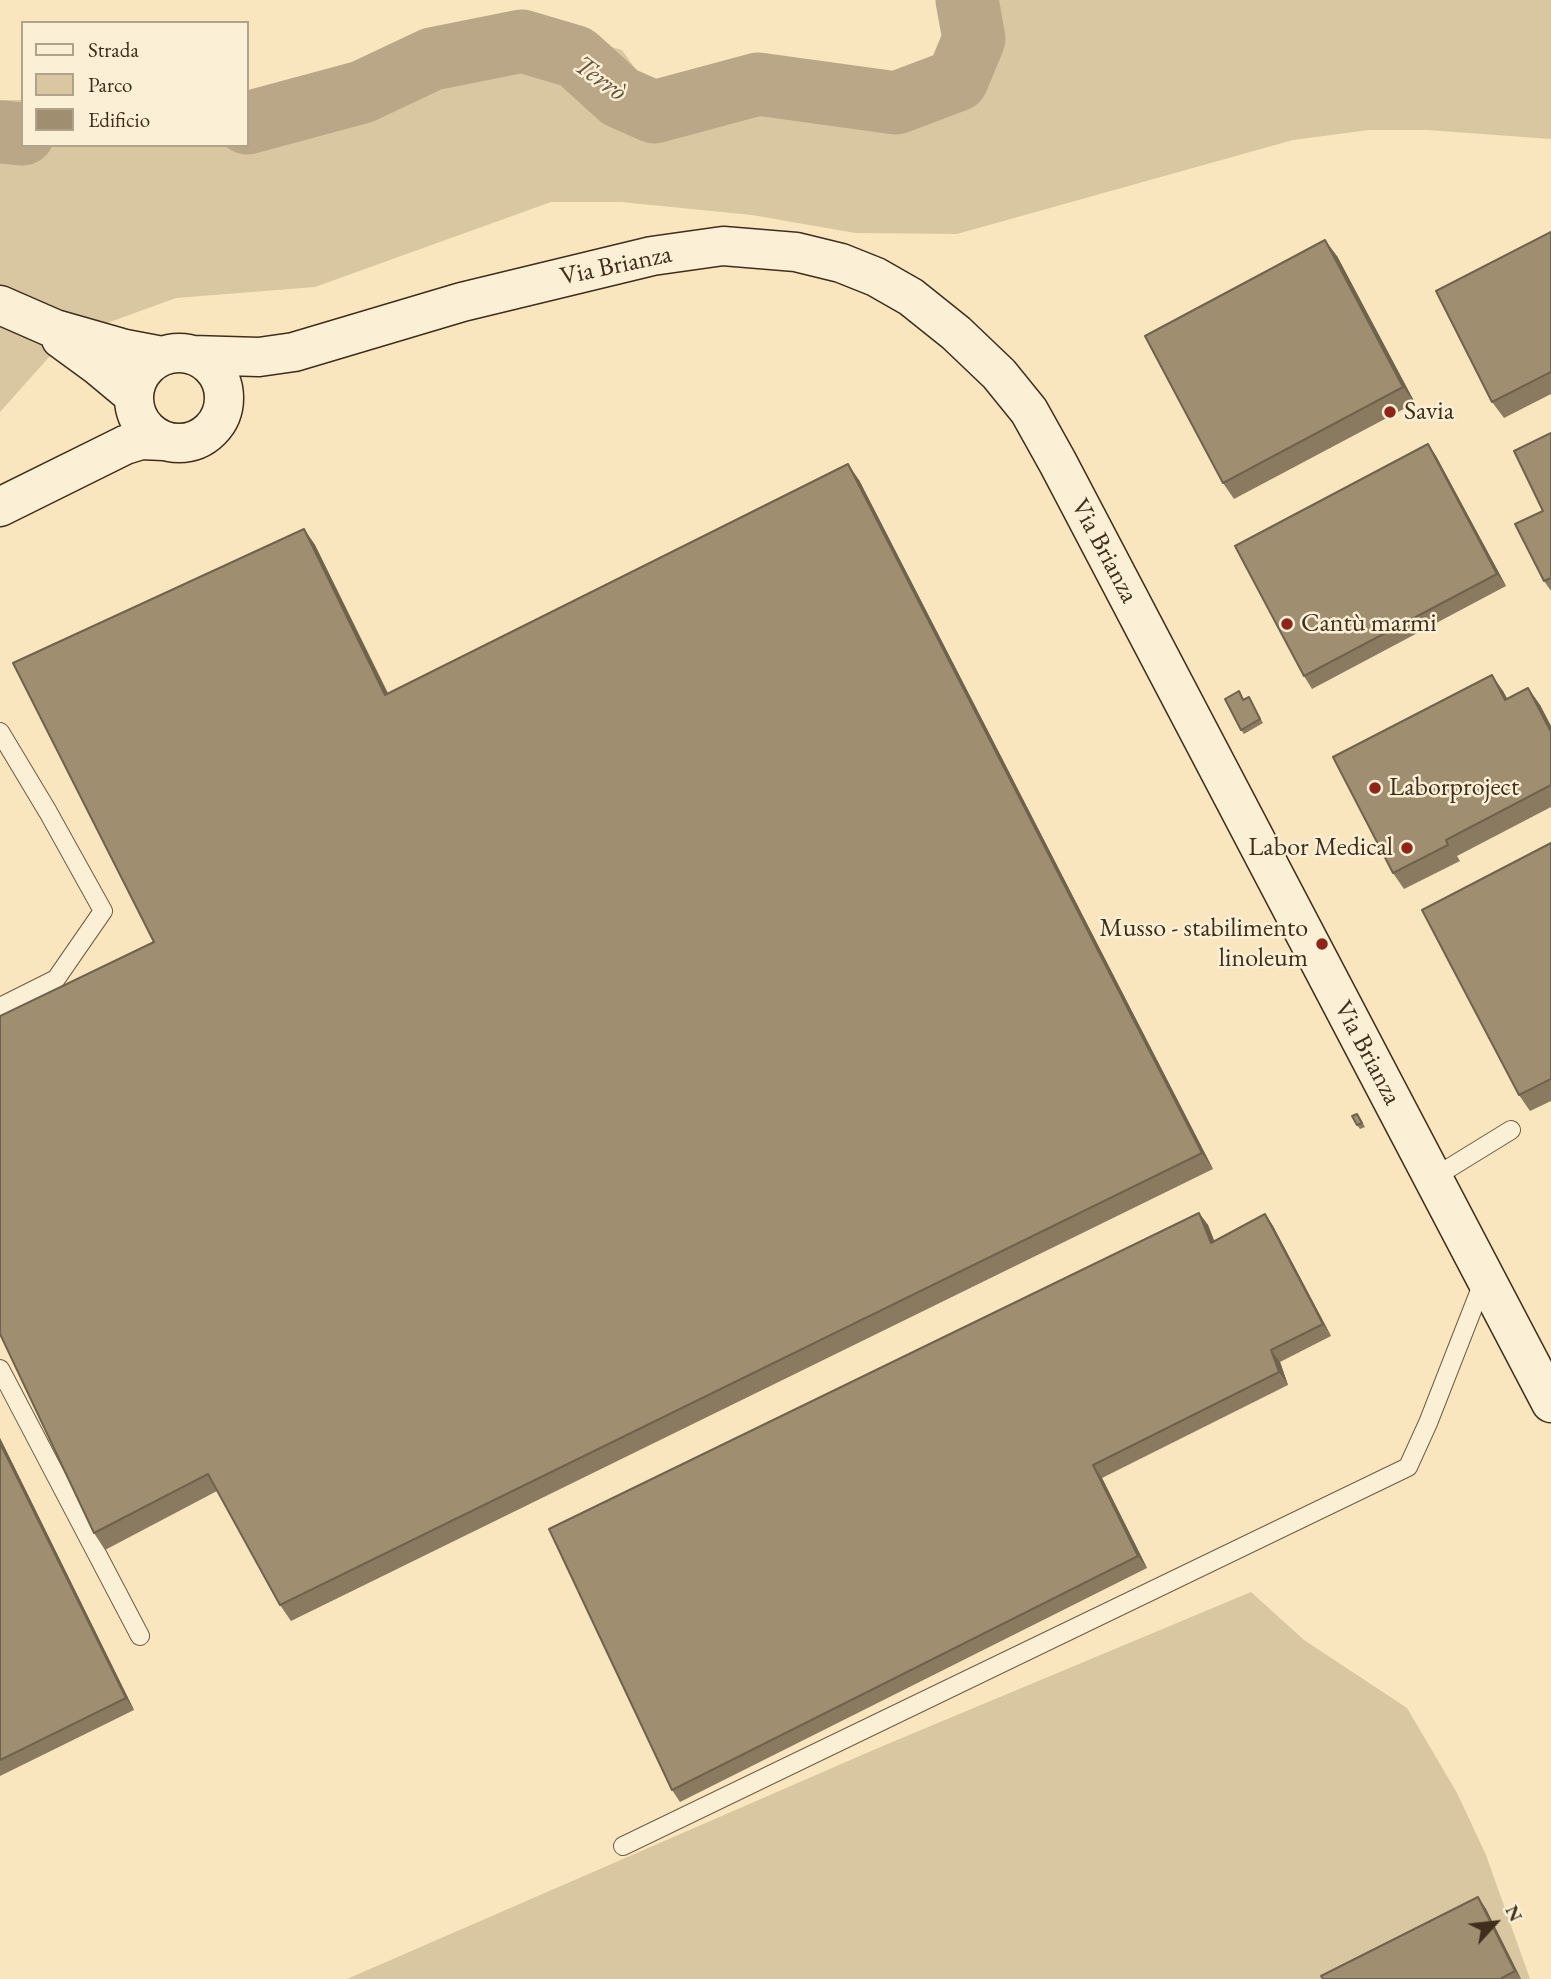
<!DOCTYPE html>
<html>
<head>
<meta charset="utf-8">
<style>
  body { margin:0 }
  #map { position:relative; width:1551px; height:1979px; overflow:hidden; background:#f9e6be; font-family:"EB Garamond",serif }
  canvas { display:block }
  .legend { position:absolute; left:21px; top:21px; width:228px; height:126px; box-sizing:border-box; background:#fbefd5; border:2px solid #b0a28b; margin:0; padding:9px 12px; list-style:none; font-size:21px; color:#3f2e1b }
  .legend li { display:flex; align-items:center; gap:14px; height:35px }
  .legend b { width:35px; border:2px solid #b0a28b }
  .north { position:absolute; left:1460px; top:1888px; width:70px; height:70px; -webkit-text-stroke:5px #fbefd5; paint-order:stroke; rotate:63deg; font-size:19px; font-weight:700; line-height:28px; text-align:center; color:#3f2e1b }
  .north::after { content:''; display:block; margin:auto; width:24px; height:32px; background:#3f2e1b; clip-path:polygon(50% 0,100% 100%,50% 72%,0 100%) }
</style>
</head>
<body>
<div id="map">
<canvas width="1551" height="1979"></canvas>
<ul class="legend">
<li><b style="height:9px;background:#fbefd5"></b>Strada</li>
<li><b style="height:19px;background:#d9c7a2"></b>Parco</li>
<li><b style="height:19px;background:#a08e70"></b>Edificio</li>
</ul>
<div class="north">N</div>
</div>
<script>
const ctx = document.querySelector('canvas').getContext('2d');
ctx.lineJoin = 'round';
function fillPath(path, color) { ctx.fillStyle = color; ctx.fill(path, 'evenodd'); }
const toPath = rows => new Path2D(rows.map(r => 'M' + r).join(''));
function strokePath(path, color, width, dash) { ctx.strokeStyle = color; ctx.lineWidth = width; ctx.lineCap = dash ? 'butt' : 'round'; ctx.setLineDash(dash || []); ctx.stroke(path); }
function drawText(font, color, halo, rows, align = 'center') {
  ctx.font = font + ' "EB Garamond",serif'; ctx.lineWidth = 5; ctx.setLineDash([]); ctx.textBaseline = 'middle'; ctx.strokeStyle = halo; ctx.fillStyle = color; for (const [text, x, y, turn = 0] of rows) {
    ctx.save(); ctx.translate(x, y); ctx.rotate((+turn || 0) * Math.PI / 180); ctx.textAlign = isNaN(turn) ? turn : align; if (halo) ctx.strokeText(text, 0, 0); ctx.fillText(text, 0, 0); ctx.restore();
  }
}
fillPath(toPath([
  [961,0,1551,0,1551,139,1427,130,1369,130,1293,140,957,234,855,233,752,215,621,202,551,202,315,287,176,298,66,338,0,412,0,100,23,100,23,145,247,145,247,111,263,110,370,80,513,19,622,50,644,81,664,93,690,91,753,68,782,62,870,97,898,102,930,100,955,92,965,78,973,54],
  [1251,1592,1304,1640,1407,1708,1457,1793,1486,1855,1530,1979,347,1979,878,1748]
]), '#d9c7a2');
strokePath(toPath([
  [247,123,362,92,432,59,522,41,576,57,620,97,654,112,758,84,896,103,957,80,974,39,967,0],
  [0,132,23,134]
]), '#baa787', 63);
const lane = toPath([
  [0,732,48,812,103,911,56,979,0,1007],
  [1433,1178,1511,1130],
  [0,1369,140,1636],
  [623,1846,1408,1467,1428,1423,1484,1280]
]);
const secondary = toPath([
  [0,305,55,329,125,349,162,356],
  [61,339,98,366,134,396],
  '134 398a45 45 0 1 1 90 0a45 45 0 1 1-90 0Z',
  [192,355,259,357,294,352,462,302,652,256,723,246,796,252,841,263,876,277,911,297,956,333,999,374,1029,411,1058,463,1551,1403],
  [0,507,125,445,141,440,164,441]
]);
strokePath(lane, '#6e5c44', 20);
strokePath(secondary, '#3f2e1b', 41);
strokePath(lane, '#fbefd5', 18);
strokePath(secondary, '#fbefd5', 38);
fillPath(toPath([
  [1551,232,1551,394,1504,418,1492,402],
  [1337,256,1415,403,1234,499,1223,483],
  [1551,433,1551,591,1544,581,1543,511],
  [1428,444,1436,456,1506,586,1312,689,1304,676],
  [859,480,1213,1169,291,1621,280,1605,217,1491,105,1550,94,1533,304,529,315,545,388,693],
  [1528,688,1540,705,1551,726,1551,807,1457,856,1460,861,1404,889,1393,873,1503,691,1507,699],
  [1239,691,1244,700,1249,697,1263,723,1244,734,1241,730],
  [1551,843,1551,1101,1530,1111,1519,1095],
  [1360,1118,1365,1127,1360,1129,1357,1125],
  [1199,1213,1208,1225,1214,1241,1265,1214,1273,1226,1331,1336,1280,1362,1288,1385,1102,1478,1147,1568,680,1802,672,1790],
  [0,1438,134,1710,0,1776],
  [1478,1897,1486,1909,1521,1979,1323,1979]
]), '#8a7a60');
fillPath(toPath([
  [1325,240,1337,256,1415,403,1403,387],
  [1428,444,1436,456,1506,586,1497,574],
  [848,464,859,480,1213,1169,1202,1153],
  [304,529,315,545,396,711,385,695],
  [1492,675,1503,691,1517,716,1505,700],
  [1528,688,1540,705,1551,726,1551,732],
  [1199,1213,1208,1225,1220,1255,1211,1243],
  [1265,1214,1273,1226,1331,1336,1323,1324],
  [1271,1350,1280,1362,1288,1385,1279,1372],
  [0,1438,134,1710,126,1698,0,1443],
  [1093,1465,1102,1478,1147,1568,1138,1556],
  [1478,1897,1486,1909,1521,1979,1515,1971]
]), '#70634e');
const building = toPath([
  [1551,232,1551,372,1492,402,1436,291,1551,232],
  [1325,240,1403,387,1223,483,1145,336,1325,240],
  [1551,433,1551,578,1544,581,1515,524,1543,511,1514,451,1551,433],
  [1428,444,1497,574,1304,676,1235,546,1428,444],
  [848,464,1202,1153,280,1605,208,1474,94,1533,0,1334,0,1016,154,942,13,663,304,529,385,695,848,464],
  [1492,675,1505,700,1528,688,1551,732,1551,785,1446,840,1448,845,1393,873,1333,757,1492,675],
  [1239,691,1243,700,1249,697,1260,719,1241,730,1225,699,1239,691],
  [1551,843,1551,1079,1519,1095,1422,910,1551,843],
  [1357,1114,1362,1123,1357,1125,1352,1116,1357,1114],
  [1199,1213,1211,1243,1265,1214,1323,1324,1271,1350,1279,1372,1093,1465,1138,1556,672,1790,549,1529,1199,1213],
  [0,1443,126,1698,0,1760,0,1443],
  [1478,1897,1515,1971,1500,1979,1323,1979,1321,1976,1478,1897]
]);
fillPath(building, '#a08e70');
strokePath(building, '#70634e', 2);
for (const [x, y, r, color] of [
  [1390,412,7,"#8f2418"],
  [1287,624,7,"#8f2418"],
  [1375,788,7,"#8f2418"],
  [1407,848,7,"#8f2418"],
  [1322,944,7,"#8f2418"]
]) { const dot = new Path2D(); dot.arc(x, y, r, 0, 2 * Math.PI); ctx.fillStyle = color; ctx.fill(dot); strokePath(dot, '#fbefd5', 2.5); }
drawText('26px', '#3f2e1b', '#fbefd5', [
  ["Via Brianza",616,266,-12],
  ["Via Brianza",1104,551,62],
  ["Via Brianza",1367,1053,62]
]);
drawText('26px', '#3f2e1b', '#fbefd5', [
  ["Savia",1404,412],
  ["Cantù marmi",1301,624],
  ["Laborproject",1389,788],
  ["Labor Medical",1393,848,"right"],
  ["Musso - stabilimento",1308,929,"right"],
  ["linoleum",1308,959,"right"]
], 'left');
drawText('italic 28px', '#64523b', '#fbefd5', [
  ["Terrò",600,79,36]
]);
</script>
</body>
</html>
